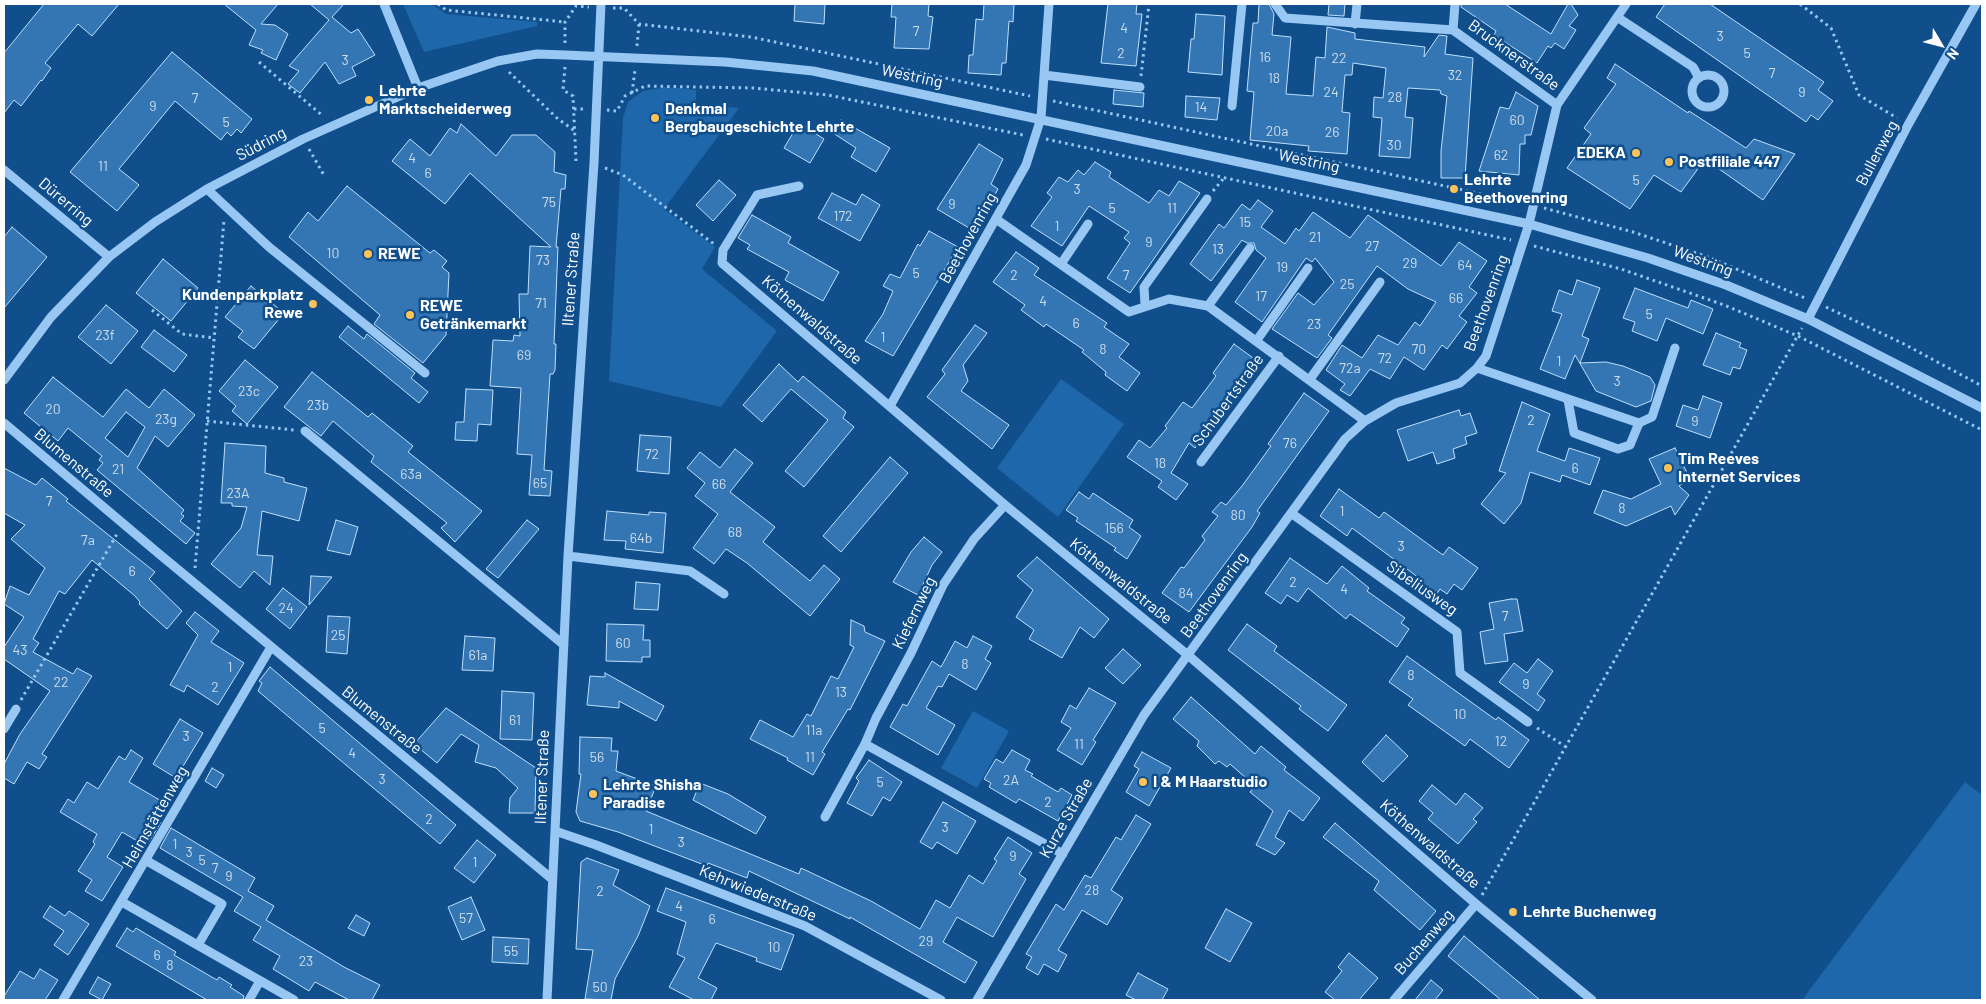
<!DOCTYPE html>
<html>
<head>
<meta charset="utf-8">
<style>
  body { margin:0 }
  #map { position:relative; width:1986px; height:1004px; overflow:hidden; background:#104f8c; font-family:Barlow,sans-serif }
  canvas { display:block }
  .frame { position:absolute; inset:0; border:5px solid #fff; pointer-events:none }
  .north { position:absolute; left:1916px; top:20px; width:50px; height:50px; -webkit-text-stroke:4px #104f8c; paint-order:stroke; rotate:127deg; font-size:14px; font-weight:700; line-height:20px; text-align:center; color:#fff }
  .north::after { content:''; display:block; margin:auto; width:18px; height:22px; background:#fff; clip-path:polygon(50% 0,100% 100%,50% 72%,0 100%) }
</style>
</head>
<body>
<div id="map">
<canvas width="1986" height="1004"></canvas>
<div class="frame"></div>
<div class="north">N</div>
</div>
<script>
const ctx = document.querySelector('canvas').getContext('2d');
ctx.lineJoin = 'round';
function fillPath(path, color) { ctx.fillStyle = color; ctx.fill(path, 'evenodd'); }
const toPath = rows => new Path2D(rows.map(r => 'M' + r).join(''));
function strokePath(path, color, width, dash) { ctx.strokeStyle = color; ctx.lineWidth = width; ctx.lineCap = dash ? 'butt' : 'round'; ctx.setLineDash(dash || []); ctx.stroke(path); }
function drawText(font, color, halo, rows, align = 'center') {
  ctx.font = font + ' Barlow,sans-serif'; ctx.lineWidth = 5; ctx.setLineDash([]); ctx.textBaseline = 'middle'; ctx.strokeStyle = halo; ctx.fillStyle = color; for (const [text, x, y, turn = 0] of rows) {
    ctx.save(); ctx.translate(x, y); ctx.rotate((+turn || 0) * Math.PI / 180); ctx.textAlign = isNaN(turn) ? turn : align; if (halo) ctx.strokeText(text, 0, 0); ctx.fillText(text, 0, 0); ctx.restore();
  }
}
fillPath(toPath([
  [403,4,432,4,446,14,537,22,537,26,424,52],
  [666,87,696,90,696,104,739,108,664,209,715,247,702,269,777,331,721,407,609,381,623,118,628,102,643,91],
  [1061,379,1124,424,1058,517,997,468],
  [973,711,1009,731,977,788,941,768],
  [1965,782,1982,795,1982,1000,1802,1000]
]), '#1e67aa');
const building = toPath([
  [44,4,119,4,92,36,78,24,45,63,51,68,42,81,41,80,21,106,14,100,4,113,4,53,44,4],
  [224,4,278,4,261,24,275,25,288,34,276,60,261,53,263,50,249,45,256,30,224,4],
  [310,4,344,4,332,17,351,33,358,29,375,55,352,67,356,76,339,84,325,62,300,93,288,84,299,71,289,66,329,20,310,4],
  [795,4,825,4,824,24,794,21,795,4],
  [892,4,929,4,928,16,933,17,929,49,894,48,896,17,891,17,892,4],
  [984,4,1014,4,1013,22,1009,21,1006,63,1002,63,1001,75,968,73,969,55,973,55,976,19,983,20,984,4],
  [1108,4,1137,4,1136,14,1142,14,1136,66,1101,63,1108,4],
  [1259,4,1269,4,1274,14,1272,35,1291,37,1286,94,1313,96,1316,57,1325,58,1327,27,1355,33,1355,39,1425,47,1424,57,1439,35,1447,36,1445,54,1473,58,1465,178,1441,178,1441,151,1447,96,1441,94,1440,90,1408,88,1405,117,1413,118,1410,158,1379,156,1382,118,1373,117,1374,97,1383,98,1386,68,1353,63,1352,75,1345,75,1342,112,1350,113,1347,154,1308,151,1309,146,1250,140,1254,92,1247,91,1253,23,1258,23,1259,4],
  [1329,4,1345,4,1344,16,1328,15,1329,4],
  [1461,4,1505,4,1551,34,1568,4,1571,4,1578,15,1569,26,1576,30,1564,49,1555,43,1551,48,1548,46,1537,63,1494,35,1496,31,1461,7,1461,4],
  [1665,4,1710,4,1824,82,1818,90,1833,101,1818,120,1811,115,1806,122,1656,17,1665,4],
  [1196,14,1225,16,1222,75,1188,72,1191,39,1194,39,1196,14],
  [172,52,252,119,241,133,237,129,231,136,227,132,221,140,175,101,119,169,139,185,117,211,70,172,172,52],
  [1615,64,1688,113,1689,111,1746,148,1754,139,1795,154,1763,200,1705,159,1681,192,1654,175,1630,209,1567,168,1591,134,1584,128,1616,84,1607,78,1615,64],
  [1114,90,1144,93,1143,107,1113,104,1114,90],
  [1516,92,1538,106,1531,135,1525,135,1525,144,1520,144,1519,175,1479,171,1500,107,1509,109,1516,92],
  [1186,96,1220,98,1217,120,1185,117,1186,96],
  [841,120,890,148,876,172,851,157,856,148,833,133,841,120],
  [799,123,824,139,810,163,784,148,799,123],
  [461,124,496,156,512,135,536,135,555,152,554,172,566,175,565,189,561,189,556,247,558,247,554,344,556,344,555,370,553,374,550,374,544,470,552,471,550,496,529,495,532,455,517,454,521,388,490,386,493,340,513,341,514,335,520,336,519,294,528,294,530,246,551,247,470,173,445,204,392,161,410,139,430,156,450,128,457,133,461,124],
  [979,144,1003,159,991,184,998,189,988,208,983,205,969,228,937,209,979,144],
  [1095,162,1111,172,1109,177,1149,203,1159,190,1169,196,1179,181,1200,193,1130,293,1107,278,1130,243,1124,238,1129,232,1089,206,1062,246,1031,226,1052,197,1047,193,1059,177,1068,182,1078,170,1084,175,1095,162],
  [719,180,736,195,713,221,696,205,719,180],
  [347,186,430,253,434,250,447,261,442,267,449,273,446,335,423,363,374,324,380,315,289,237,308,212,318,221,347,186],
  [832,193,856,205,862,194,880,205,860,241,818,218,832,193],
  [1258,200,1273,211,1261,227,1285,244,1296,228,1299,231,1313,212,1350,238,1368,215,1441,266,1459,242,1487,261,1469,287,1477,293,1459,316,1467,322,1447,349,1442,345,1424,370,1404,357,1390,379,1370,369,1350,396,1340,390,1345,384,1326,370,1342,345,1362,358,1378,335,1398,345,1415,322,1420,326,1436,302,1408,289,1377,266,1328,335,1332,338,1317,358,1272,329,1298,293,1314,305,1334,282,1315,258,1312,262,1306,258,1262,322,1235,302,1266,258,1256,250,1254,243,1247,243,1242,240,1211,281,1190,264,1219,224,1224,228,1242,204,1250,210,1258,200],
  [752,215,791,237,788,243,839,272,823,301,785,280,789,272,747,249,750,245,738,238,752,215],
  [12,227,47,257,4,308,4,237,12,227],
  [929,231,958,247,893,356,865,341,883,314,893,291,883,286,890,274,900,278,918,244,920,246,929,231],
  [1016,252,1039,268,1034,275,1107,323,1104,327,1129,344,1119,357,1140,373,1127,391,1105,375,1106,372,1082,352,1084,350,1046,324,1044,327,1021,310,1025,305,993,282,1016,252],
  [163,259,198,288,171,321,136,293,163,259],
  [1577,280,1600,288,1582,336,1589,339,1580,363,1606,362,1623,366,1650,377,1655,385,1651,401,1636,407,1596,391,1575,355,1565,379,1540,369,1562,314,1552,311,1559,290,1572,295,1577,280],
  [251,286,284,313,254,349,238,337,243,331,225,317,251,286],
  [1635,288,1688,308,1691,300,1713,309,1703,334,1666,318,1657,341,1632,331,1635,322,1623,318,1635,288],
  [106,305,138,331,111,364,78,337,106,305],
  [975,325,987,333,963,365,968,381,961,391,1009,425,992,449,927,397,945,374,942,370,975,325],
  [348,326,364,339,367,334,415,373,411,378,428,392,419,403,339,337,348,326],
  [154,330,187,355,174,372,141,347,154,330],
  [1716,333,1741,343,1739,347,1747,350,1740,369,1733,367,1730,375,1703,365,1716,333],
  [1234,344,1260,363,1243,386,1240,384,1195,448,1189,443,1171,473,1188,484,1176,500,1158,487,1162,481,1127,457,1139,440,1150,448,1167,428,1165,426,1183,402,1192,408,1216,376,1213,373,1234,344],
  [245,360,278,387,247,424,232,411,236,406,219,391,245,360],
  [779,364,798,382,803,376,846,412,843,418,854,427,804,487,785,471,828,420,791,389,762,422,743,405,779,364],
  [312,372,368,417,372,413,413,446,408,452,482,511,455,542,441,528,447,523,371,462,374,456,333,421,321,436,284,407,312,372],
  [53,377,103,417,126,389,149,408,164,389,195,415,168,447,155,436,137,468,184,510,181,514,184,516,180,521,195,533,186,544,97,470,103,463,99,460,102,456,68,428,58,441,24,413,53,377],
  [126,412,145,427,128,457,105,438,126,412],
  [466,389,493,390,491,425,478,424,477,441,455,440,456,422,464,422,466,389],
  [1304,393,1329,411,1257,511,1260,513,1252,527,1189,612,1162,593,1181,567,1184,568,1205,540,1202,536,1218,516,1212,512,1221,502,1226,505,1242,486,1271,446,1268,444,1304,393],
  [1703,396,1722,403,1710,438,1676,426,1683,405,1698,410,1703,396],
  [1522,402,1550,414,1537,451,1565,461,1569,448,1600,458,1590,485,1562,475,1560,482,1530,472,1521,503,1504,524,1481,504,1506,473,1499,471,1522,402],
  [1459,410,1461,416,1470,413,1477,433,1465,437,1467,444,1453,449,1455,458,1437,464,1433,452,1408,461,1397,430,1459,410],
  [640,435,671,437,669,474,637,471,640,435],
  [225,443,266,446,265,473,284,478,284,482,307,488,299,521,262,511,257,555,273,556,270,585,254,571,240,588,211,564,241,528,247,507,232,506,232,503,221,503,225,443],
  [1675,448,1690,479,1679,486,1689,495,1675,515,1671,506,1626,526,1594,513,1603,490,1631,499,1661,484,1649,459,1675,448],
  [735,449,753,463,730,492,775,527,763,542,810,581,824,565,840,579,810,616,747,563,726,549,714,564,693,548,718,514,695,496,705,483,687,468,700,452,720,468,735,449],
  [890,457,908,473,841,552,823,536,890,457],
  [4,468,36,485,42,478,68,499,66,501,155,572,149,579,182,611,167,629,139,604,140,602,135,596,92,560,65,594,59,591,33,639,39,643,33,652,73,674,77,668,92,676,42,754,47,757,39,769,27,762,14,784,4,778,4,764,20,734,50,691,4,659,4,647,24,617,4,604,10,586,29,595,45,568,11,539,25,525,4,513,4,468],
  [1339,489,1379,518,1384,512,1443,555,1449,547,1478,568,1462,590,1454,584,1447,594,1440,589,1435,597,1415,583,1419,578,1352,528,1347,536,1320,516,1339,489],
  [1079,492,1089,499,1093,493,1133,520,1129,527,1141,536,1127,559,1114,550,1116,548,1076,521,1078,518,1066,510,1079,492],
  [607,511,649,515,649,512,666,513,663,553,625,549,626,541,604,540,607,511],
  [336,520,358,527,350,555,327,550,336,520],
  [527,520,539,529,498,578,486,569,527,520],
  [924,537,942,552,932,565,918,595,893,582,911,552,924,537],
  [1037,557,1109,619,1094,638,1080,627,1062,658,1029,639,1034,630,1016,617,1033,590,1017,576,1037,557],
  [1290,558,1327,584,1342,566,1369,588,1367,591,1405,618,1401,623,1409,629,1397,647,1350,614,1346,619,1308,588,1298,602,1287,595,1281,604,1265,593,1290,558],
  [311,576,332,577,309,605,311,576],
  [636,582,660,584,658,610,634,609,636,582],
  [283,588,307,607,290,629,266,609,283,588],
  [1511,599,1517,599,1523,631,1504,634,1508,661,1485,664,1480,632,1494,629,1489,603,1511,599],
  [195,612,219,631,211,642,244,663,218,705,187,685,184,692,170,685,198,635,186,623,195,612],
  [328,616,350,617,347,654,326,652,328,616],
  [851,620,864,626,865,632,885,641,850,710,848,709,822,752,825,754,813,775,787,760,788,758,750,739,760,720,793,737,807,714,811,716,831,676,838,679,854,647,850,645,851,620],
  [607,624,644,625,643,640,650,640,650,657,642,657,642,662,606,661,607,624],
  [1247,624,1277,646,1274,651,1347,705,1328,731,1299,709,1301,706,1228,650,1247,624],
  [465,636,495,638,493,671,462,670,465,636],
  [973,636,992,646,985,659,991,663,976,690,949,674,942,687,938,686,926,708,955,725,938,755,890,727,903,704,907,706,932,661,941,667,955,641,967,648,973,636],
  [1123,649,1141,665,1123,684,1105,668,1123,649],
  [1407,656,1496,720,1498,717,1529,740,1509,768,1470,739,1465,746,1408,705,1413,699,1389,682,1407,656],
  [1538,659,1553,671,1537,694,1545,700,1538,711,1499,682,1514,663,1527,673,1538,659],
  [270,667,456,825,440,844,258,691,262,683,259,681,270,667],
  [605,673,664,706,656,721,619,701,619,708,587,705,590,676,605,677,605,673],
  [1089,688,1116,703,1093,740,1096,742,1082,765,1057,750,1071,728,1061,722,1070,705,1076,709,1089,688],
  [502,691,534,693,532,740,500,739,502,691],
  [1191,697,1255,754,1261,746,1286,767,1284,770,1320,798,1303,821,1289,810,1275,837,1285,843,1275,855,1256,845,1273,811,1250,792,1255,786,1230,764,1227,767,1219,761,1215,764,1197,746,1199,741,1173,719,1191,697],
  [446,708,536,768,535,813,509,813,510,798,518,788,496,768,475,762,479,745,461,734,437,763,414,744,446,708],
  [180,719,203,733,176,778,153,764,180,719],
  [1386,735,1408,756,1383,782,1362,762,1386,735],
  [580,737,612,738,611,751,618,751,616,771,656,786,646,811,799,874,801,868,871,901,920,929,936,900,950,908,969,875,983,884,997,861,994,859,1008,837,1032,853,1019,874,1026,879,993,937,957,917,943,942,977,962,965,983,850,917,850,919,749,871,747,878,708,863,707,866,618,832,580,821,576,812,581,774,579,774,580,737],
  [131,750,143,758,129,782,163,802,154,818,161,822,149,842,142,837,139,842,122,832,107,857,123,867,102,901,85,891,92,880,78,871,95,844,93,842,97,834,60,812,68,799,74,803,87,782,98,789,119,756,125,760,131,750],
  [1012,750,1030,760,1025,770,1033,774,1031,776,1058,792,1061,788,1072,795,1058,821,1019,799,1016,803,989,787,991,783,984,779,996,759,1003,763,1012,750],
  [1142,752,1171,768,1149,806,1126,792,1139,769,1134,766,1142,752],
  [869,760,902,782,890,801,883,797,872,816,847,803,859,781,856,778,869,760],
  [212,768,224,775,216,788,205,781,212,768],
  [700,783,728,794,766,817,756,834,693,800,700,783],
  [1432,785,1456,805,1465,793,1483,808,1473,819,1477,822,1458,844,1428,819,1433,813,1419,801,1432,785],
  [943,802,976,821,957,854,937,842,932,849,920,842,943,802],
  [1136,815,1151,824,1111,890,1123,898,1107,925,1082,910,1058,950,1067,955,1058,972,1044,964,1038,975,1026,968,1032,957,1026,954,1056,904,1064,910,1085,875,1091,878,1116,837,1121,840,1136,815],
  [1335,823,1436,911,1420,930,1374,890,1379,881,1323,837,1335,823],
  [171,828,255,878,248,891,274,906,266,920,344,967,380,985,372,1000,349,1000,315,982,309,991,273,969,280,956,253,940,261,927,234,911,243,897,160,848,171,828],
  [477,840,496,855,474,883,454,868,477,840],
  [587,858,619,870,613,885,650,906,638,936,615,979,611,1000,585,999,593,950,576,949,581,862,587,858],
  [666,888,794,935,781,970,756,961,757,958,716,943,698,978,717,988,711,1000,694,1000,669,987,685,958,677,954,686,922,657,911,666,888],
  [471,897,485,930,462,940,448,907,471,897],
  [50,906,65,916,69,911,89,924,68,955,54,945,64,931,43,917,50,906],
  [1226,909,1252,923,1230,962,1205,948,1226,909],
  [356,915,370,923,364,936,348,928,356,915],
  [127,928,133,932,136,928,176,952,174,955,210,976,217,980,219,977,232,985,230,987,244,996,243,1000,207,1000,116,946,127,928],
  [1464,936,1540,1000,1501,1000,1448,956,1464,936],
  [493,937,529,939,528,964,492,962,493,937],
  [1349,953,1378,978,1359,1000,1335,1000,1325,992,1342,971,1338,967,1349,953],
  [40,969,58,980,45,1000,4,1000,4,996,20,971,34,979,40,969],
  [1138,973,1168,989,1162,1000,1136,1000,1126,995,1138,973],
  [98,977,111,984,102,1000,89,993,98,977],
  [1431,980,1443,990,1435,1000,1415,1000,1431,980]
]);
fillPath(building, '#3476b4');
strokePath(building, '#bedffd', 1);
strokePath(toPath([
  [438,4,446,10,565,22],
  [1800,4,1831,28,1859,95,1897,118],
  [613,8,624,8,639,24,751,37,1030,96],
  [565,43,565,22,576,6,589,7],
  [637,46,639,24],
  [259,62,323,116],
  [565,67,563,90,573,96,576,161],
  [509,72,558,119,575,131],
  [1141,76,1149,4],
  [632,93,635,70],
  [1053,101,1523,203],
  [574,109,586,109],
  [607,110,617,111,625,96,645,86,753,88,828,95,1023,135],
  [1046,139,1511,240],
  [309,149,325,177],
  [605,168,623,175,714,244],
  [1213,191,1224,178],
  [1544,208,1633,232,1708,257,1805,298],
  [1534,246,1621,269,1724,305,1798,336,1982,430],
  [1826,307,1904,344,1982,386],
  [152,310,182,334,214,338],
  [207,421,294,430],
  [195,568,224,220],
  [21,700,117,534],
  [1537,728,1566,747],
  [1482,895,1802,328]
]), '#97c7f2', 3, [2.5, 4]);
strokePath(toPath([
  [384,4,418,88],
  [1275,4,1285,18,1453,30,1557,105],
  [1617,17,1693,67,1699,78],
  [1355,24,1357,4],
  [1453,30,1455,4],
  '1692 91a16 16 0 1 1 32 0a16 16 0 1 1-32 0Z',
  [1044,75,1140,87],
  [1232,106,1242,4],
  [4,170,109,257],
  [799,186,757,195,723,250,722,263,1005,505,1189,656,1476,904,1592,1000],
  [207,189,269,247,425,373],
  [996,219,1129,312,1169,299,1208,306,1365,421],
  [1061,264,1088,224],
  [1145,305,1144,287,1207,199],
  [1208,306,1250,248],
  [1808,319,1908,125,1976,4],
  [1257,340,1308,268],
  [1477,368,1639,423,1630,445,1618,449,1574,433,1568,400],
  [1310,379,1380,282],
  [4,380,51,317,109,257,155,222,207,189,303,139,418,88,498,61,537,54,565,55,725,62,813,71,1529,224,1648,258,1726,285,1808,319,1982,408],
  [890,406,1026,165,1041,118,1049,4],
  [4,423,158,553,552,879],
  [1639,423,1652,417,1675,348],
  [305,431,564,645],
  [1201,462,1279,356],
  [1291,513,1457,632,1460,673,1528,722],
  [568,556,690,571,724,594],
  [4,729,16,709],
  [865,744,1063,854],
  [825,817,865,744,876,718,911,653,943,585,974,539,1005,505],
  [555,831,596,845,805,926,941,1000],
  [147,861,222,904,198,945],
  [122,902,294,1000],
  [63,1000,271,647],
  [249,1000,260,981],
  [547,1000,568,556,594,163,601,4],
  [977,1000,1144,715,1345,439,1365,421,1396,403,1460,383,1477,368,1486,356,1529,224,1557,105,1626,4],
  [1394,1000,1476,904]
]), '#97c7f2', 9);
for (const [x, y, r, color] of [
  [369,100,5,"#ffc358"],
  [655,118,5,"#ffc358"],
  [1636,153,5,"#ffc358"],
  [1669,162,5,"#ffc358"],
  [1454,189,5,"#ffc358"],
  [368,254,5,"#ffc358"],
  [313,304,5,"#ffc358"],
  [410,315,5,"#ffc358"],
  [1668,468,5,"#ffc358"],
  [1143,782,5,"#ffc358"],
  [593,794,5,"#ffc358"],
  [1513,912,5,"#ffc358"]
]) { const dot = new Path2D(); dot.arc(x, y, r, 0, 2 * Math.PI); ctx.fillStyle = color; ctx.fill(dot); strokePath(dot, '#104f8c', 2); }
drawText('14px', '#ccddec', null, [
  ["4",1124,28],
  ["7",916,31],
  ["3",1720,36],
  ["2",1121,53],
  ["5",1747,53],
  ["16",1265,57],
  ["22",1339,58],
  ["3",345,60],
  ["7",1772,73],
  ["32",1455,75],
  ["18",1274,78],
  ["24",1331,92],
  ["9",1802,92],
  ["28",1395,97],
  ["7",195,98],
  ["9",153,106],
  ["14",1201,107],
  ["60",1517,120],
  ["5",226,122],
  ["20a",1277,131],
  ["26",1332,132],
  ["30",1394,145],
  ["62",1501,155],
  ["4",412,158],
  ["11",103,166],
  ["6",428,173],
  ["5",1636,180],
  ["3",1077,189],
  ["75",549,202],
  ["9",952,204],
  ["5",1112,208],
  ["11",1172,208],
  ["172",843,216],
  ["15",1245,222],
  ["1",1057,226],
  ["21",1315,237],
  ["9",1149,242],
  ["27",1372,246],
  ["13",1218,249],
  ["10",333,253],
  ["73",543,260],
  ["29",1410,263],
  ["64",1465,265],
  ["19",1282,267],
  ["5",916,273],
  ["2",1014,275],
  ["7",1126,275],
  ["25",1347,284],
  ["17",1261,296],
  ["66",1456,298],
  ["4",1043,301],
  ["71",541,303],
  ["5",1649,314],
  ["6",1076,323],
  ["23",1314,324],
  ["23f",105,335],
  ["1",883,337],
  ["8",1103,349],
  ["70",1419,349],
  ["69",524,355],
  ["72",1385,358],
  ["1",1559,361],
  ["72a",1350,368],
  ["3",1617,381],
  ["23c",249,391],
  ["23b",318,405],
  ["20",53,409],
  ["23g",166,419],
  ["2",1531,420],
  ["9",1695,421],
  ["76",1290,443],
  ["72",652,454],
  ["18",1160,463],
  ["6",1575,468],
  ["21",118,469],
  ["63a",411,474],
  ["65",540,483],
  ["66",719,484],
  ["23A",238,493],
  ["7",49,501],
  ["8",1622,508],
  ["1",1342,511],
  ["80",1238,515],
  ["156",1114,528],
  ["68",735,532],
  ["64b",641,538],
  ["7a",88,540],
  ["3",1401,546],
  ["6",132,571],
  ["2",1293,582],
  ["4",1344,589],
  ["84",1186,593],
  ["24",286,608],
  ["7",1505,616],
  ["25",338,635],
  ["60",623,643],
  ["43",20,650],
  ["61a",478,655],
  ["8",965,664],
  ["1",230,667],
  ["8",1411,675],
  ["22",61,682],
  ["9",1526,684],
  ["2",215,687],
  ["13",841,692],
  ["10",1460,714],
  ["61",515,720],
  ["5",322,728],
  ["11a",814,730],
  ["3",186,736],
  ["12",1501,741],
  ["11",1079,744],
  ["4",352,753],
  ["56",597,757],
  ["11",810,757],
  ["3",382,779],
  ["2A",1011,780],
  ["5",880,782],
  ["2",1048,802],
  ["2",429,819],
  ["3",945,827],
  ["1",651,829],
  ["3",681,842],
  ["1",175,844],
  ["3",189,852],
  ["9",1013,856],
  ["5",202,860],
  ["1",475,862],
  ["7",215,868],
  ["9",229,876],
  ["28",1092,890],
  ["2",600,891],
  ["4",679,906],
  ["57",466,918],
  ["6",712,919],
  ["29",926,941],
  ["10",774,947],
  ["55",511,951],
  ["6",157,955],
  ["23",306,961],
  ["8",170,965],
  ["50",600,987]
]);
drawText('16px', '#fff', '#104f8c', [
  ["Brucknerstraße",1514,55,36],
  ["Westring",912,76,12],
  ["Südring",261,144,-28],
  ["Bullenweg",1877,153,-62],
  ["Westring",1309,161,12],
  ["Dürerring",66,202,40],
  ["Beethovenring",968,238,-61],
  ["Westring",1703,261,20],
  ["Iltener Straße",571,279,-86],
  ["Beethovenring",1486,303,-70],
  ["Köthenwaldstraße",812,320,41],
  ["Schubertstraße",1228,400,-54],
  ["Blumenstraße",74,463,40],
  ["Köthenwaldstraße",1121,581,39],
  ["Sibeliusweg",1422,588,35],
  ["Beethovenring",1214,595,-54],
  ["Kiefernweg",914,613,-64],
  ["Blumenstraße",382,720,39],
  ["Iltener Straße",542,777,-88],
  ["Heimstättenweg",155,817,-60],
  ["Kurze Straße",1066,818,-60],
  ["Köthenwaldstraße",1430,844,41],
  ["Kehrwiederstraße",758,893,22],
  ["Buchenweg",1424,942,-49]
]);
drawText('bold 16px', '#fff', '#104f8c', [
  ["Lehrte",379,91],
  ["Marktscheiderweg",379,109],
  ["Denkmal",665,109],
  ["Bergbaugeschichte Lehrte",665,127],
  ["EDEKA",1626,153,"right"],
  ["Postfiliale 447",1679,162],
  ["Lehrte",1464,180],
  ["Beethovenring",1464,198],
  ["REWE",378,254],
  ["Kundenparkplatz",303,295,"right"],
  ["Rewe",303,313,"right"],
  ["REWE",420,306],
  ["Getränkemarkt",420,324],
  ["Tim Reeves",1678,459],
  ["Internet Services",1678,477],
  ["I & M Haarstudio",1153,782],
  ["Lehrte Shisha",603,785],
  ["Paradise",603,803],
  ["Lehrte Buchenweg",1523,912]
], 'left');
</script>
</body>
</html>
